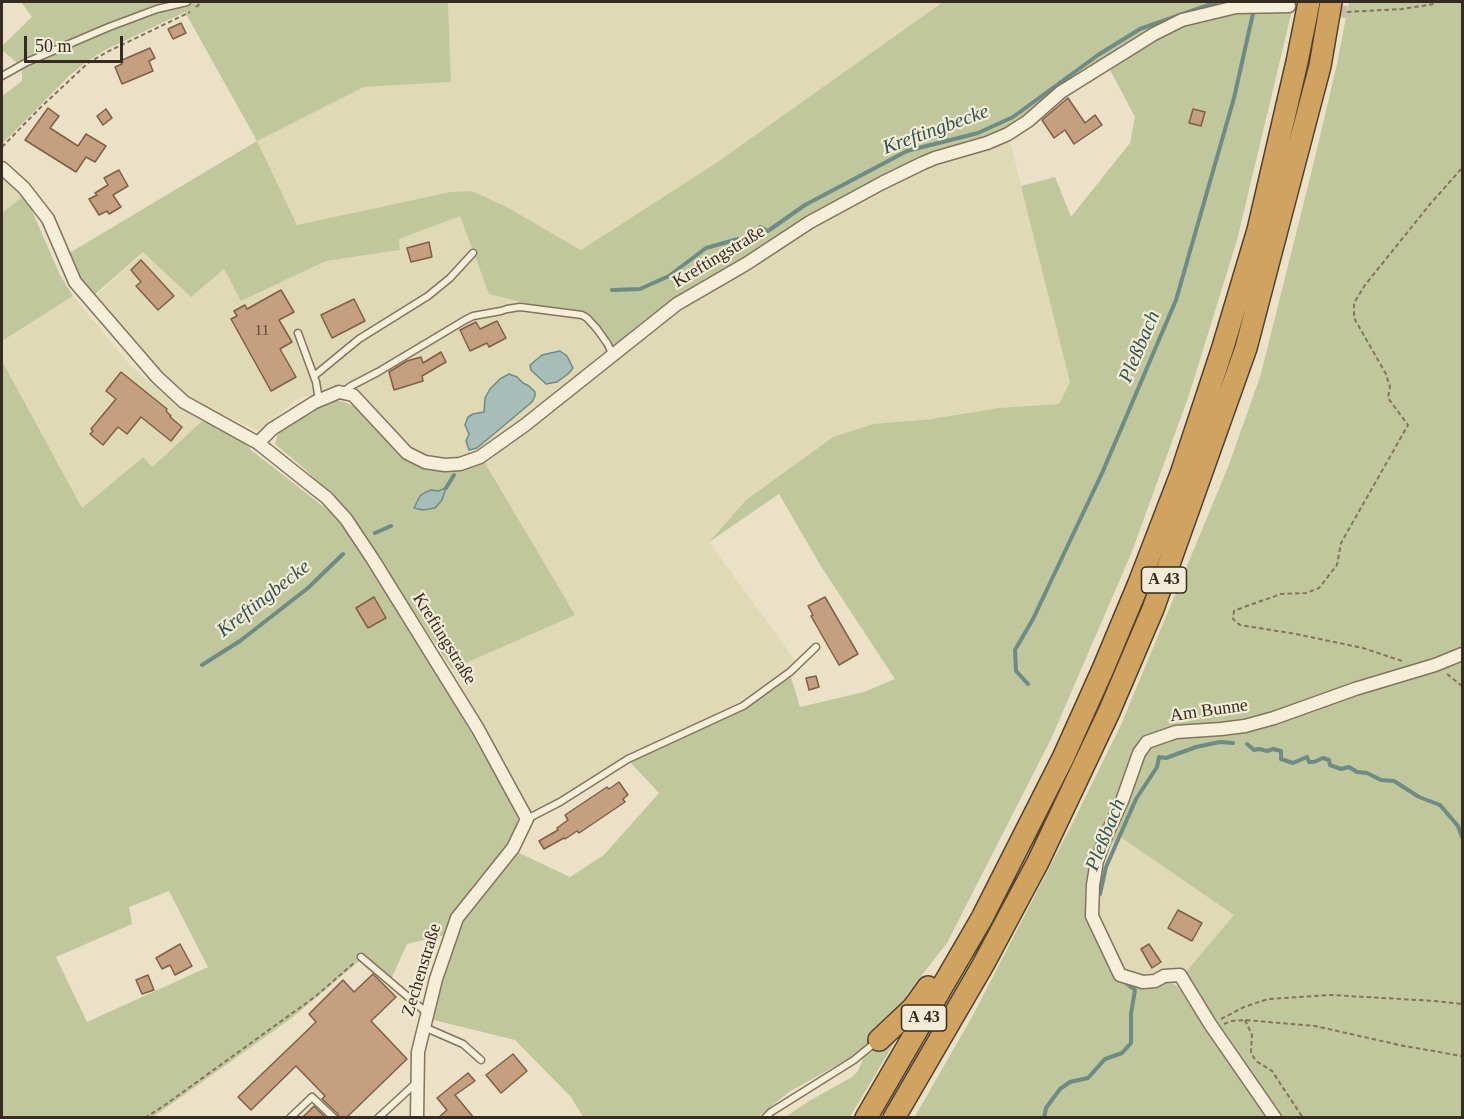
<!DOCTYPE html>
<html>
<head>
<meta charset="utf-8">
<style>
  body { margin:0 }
  #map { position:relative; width:1464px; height:1119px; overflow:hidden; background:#eae1c7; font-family:Georgia,serif }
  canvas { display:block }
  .frame { position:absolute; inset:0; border:3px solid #352b20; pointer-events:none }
  .scale { position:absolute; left:24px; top:36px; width:99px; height:27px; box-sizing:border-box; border:3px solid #352b20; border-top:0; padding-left:8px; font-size:18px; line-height:21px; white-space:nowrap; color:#352b20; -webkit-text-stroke:4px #f2ebd5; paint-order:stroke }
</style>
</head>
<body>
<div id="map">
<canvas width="1464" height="1119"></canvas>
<div class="frame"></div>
<div class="scale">50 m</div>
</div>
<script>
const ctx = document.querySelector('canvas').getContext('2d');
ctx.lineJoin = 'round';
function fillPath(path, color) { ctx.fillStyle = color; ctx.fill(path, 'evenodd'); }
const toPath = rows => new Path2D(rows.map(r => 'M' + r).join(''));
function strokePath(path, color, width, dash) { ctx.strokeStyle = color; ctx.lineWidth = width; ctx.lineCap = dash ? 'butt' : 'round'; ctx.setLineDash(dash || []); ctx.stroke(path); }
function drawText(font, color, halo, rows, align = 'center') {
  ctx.font = font + ' Georgia,serif'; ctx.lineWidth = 4.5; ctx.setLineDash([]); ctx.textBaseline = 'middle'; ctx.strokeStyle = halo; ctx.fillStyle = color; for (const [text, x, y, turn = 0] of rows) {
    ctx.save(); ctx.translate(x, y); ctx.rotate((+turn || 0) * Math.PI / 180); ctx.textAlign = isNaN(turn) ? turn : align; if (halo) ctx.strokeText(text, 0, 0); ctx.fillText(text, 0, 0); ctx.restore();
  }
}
fillPath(toPath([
  [448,2,943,2,716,163,581,250,505,206,472,191,450,192,297,225,257,141,364,87,451,82],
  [1009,137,1070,382,1059,404,998,408,931,419,873,424,833,437,746,500,709,542,797,663,729,708,623,758,557,800,531,811,452,669,574,614,482,458,690,299,808,227,922,165],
  [2,173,9,179,23,196,2,213],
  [460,216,489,294,544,308,589,314,613,347,524,423,477,455,444,463,407,449,339,388,298,398,259,431,185,398,162,376,94,296,100,292,144,252,191,296,224,268,241,301,326,261,400,250,398,239],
  [73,296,129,364,176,405,202,421,151,467,143,457,82,509,2,361,2,341],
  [1119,836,1235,915,1185,973,1154,979,1121,974,1095,916,1102,856]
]), '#dfd9b5');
fillPath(toPath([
  [21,2,448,2,451,82,364,87,257,141,297,225,450,192,472,191,505,206,581,250,716,163,943,2,1294,2,1237,240,1189,395,1131,554,1051,739,947,943,907,994,902,1010,881,1034,853,1056,789,1092,758,1117,583,1117,571,1097,515,1040,430,1019,460,921,515,851,570,877,604,855,659,793,629,761,747,708,791,677,800,707,864,692,895,679,822,568,779,494,709,542,746,500,833,437,873,424,931,419,998,408,1059,404,1070,382,1021,186,1055,177,1071,217,1130,143,1135,117,1108,66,1191,13,1150,29,1057,91,1026,120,986,140,934,153,613,347,589,314,544,308,489,294,460,216,399,239,400,250,326,261,241,301,224,269,191,297,143,252,93,296,78,279,66,255,257,141,185,12,105,50,86,62,69,76,2,144,2,96,22,81,22,67,2,50,2,46,32,17],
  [1349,2,1462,2,1462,1117,1280,1117,1185,973,1234,915,1119,836,1102,856,1088,916,1118,977,1165,978,1178,987,1193,1010,1271,1117,914,1118,972,1017,1071,826,1121,725,1228,467,1261,374,1313,166,1337,64],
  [23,196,29,204,60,275,73,296,2,341,2,213],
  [2,361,82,508,143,457,152,467,202,421,240,434,251,450,342,521,438,676,519,814,515,832,509,846,445,935,407,944,391,979,364,957,293,1017,153,1117,2,1117],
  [169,891,208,967,87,1022,56,957,132,924,129,907],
  [334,400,345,402,358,408,422,463,482,458,575,615,452,669,369,544,341,504,306,470,275,444,279,430,325,404],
  [906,1023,850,1117,784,1118,809,1101,852,1077,858,1071,863,1059]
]), '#c0c79c');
const water = toPath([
  [560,351,567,356,573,368,568,374,557,382,546,384,531,370,530,365,542,355,560,351],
  [509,374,517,377,523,383,529,386,535,392,535,396,532,402,477,448,469,450,466,441,469,434,465,425,468,417,473,414,484,412,485,398,490,389,500,379,509,374],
  [446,488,442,500,435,508,423,510,414,508,420,496,424,493,431,490,438,491,446,488]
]);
fillPath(water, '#a7beb8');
strokePath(water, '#6f8b85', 1.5);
strokePath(toPath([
  [760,227,768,231,805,205,907,151,978,133,1013,117,1098,55,1140,29,1217,2],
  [612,290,640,289,669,276,706,248,738,239],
  [446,488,454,475],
  [375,533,391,526],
  [202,665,240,641,308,588,343,554],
  [1028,684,1016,671,1015,650,1033,619,1103,471,1176,300,1234,98,1254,9],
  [1247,744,1254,750,1259,749,1267,751,1273,749,1281,751,1281,759,1293,763,1307,757,1309,762,1314,762,1323,758,1329,760,1330,765,1341,769,1349,767,1357,772,1367,773,1381,780,1394,781,1419,797,1440,805,1458,826,1462,837],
  [1100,894,1106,867,1136,799,1157,767,1159,757,1166,758,1196,747,1220,742,1233,743],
  [1044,1118,1046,1108,1060,1089,1070,1082,1088,1078,1105,1059,1122,1053,1131,1043,1131,1014,1135,990,1122,980]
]), '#6f8b85', 4);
const building = toPath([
  [181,23,186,33,173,39,168,29,181,23],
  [150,48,155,58,149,61,153,71,122,84,115,67,122,64,120,61,150,48],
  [1068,98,1085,123,1095,115,1102,125,1074,144,1065,130,1054,138,1042,120,1068,98],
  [48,108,59,116,50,128,78,146,86,134,106,146,95,162,86,157,76,172,25,140,48,108],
  [106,109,112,118,103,125,97,116,106,109],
  [1193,109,1205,112,1201,126,1189,123,1193,109],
  [119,170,128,186,113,195,121,207,109,214,107,211,99,215,89,199,97,195,95,193,108,185,104,178,119,170],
  [429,242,432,257,411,262,407,248,429,242],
  [141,260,174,296,158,310,136,286,141,282,131,270,141,260],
  [281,290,294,312,279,320,292,342,280,349,296,377,271,391,231,319,237,316,234,311,245,305,247,309,281,290],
  [354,299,365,321,332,338,321,315,354,299],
  [497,321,506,338,489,347,487,343,470,351,460,330,476,322,480,329,497,321],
  [441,352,446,362,422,376,423,381,394,390,389,372,407,361,421,357,423,363,441,352],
  [121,372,167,409,166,411,171,416,170,417,182,427,171,441,141,417,127,434,118,427,103,445,90,434,93,431,91,429,116,399,106,391,121,372],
  [374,597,386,618,368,628,356,608,374,597],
  [825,597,858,654,839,665,811,616,813,615,808,606,825,597],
  [816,676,819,687,809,690,806,678,816,676],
  [619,782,628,795,623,799,625,802,579,833,577,831,565,839,564,838,544,849,539,841,558,830,557,828,568,820,565,815,607,787,609,789,619,782],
  [1178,910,1202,923,1192,941,1168,928,1178,910],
  [180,944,192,966,175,975,170,965,162,969,156,958,180,944],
  [1149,944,1161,962,1152,968,1141,949,1149,944],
  [373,974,396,997,371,1021,407,1059,346,1118,339,1118,338,1114,322,1099,325,1096,296,1066,251,1110,238,1097,316,1022,309,1014,343,980,354,992,373,974],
  [148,975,154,990,142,994,136,980,148,975],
  [513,1054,527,1071,501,1093,486,1075,513,1054],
  [468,1073,475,1081,455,1095,474,1118,438,1118,447,1110,437,1098,468,1073],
  [314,1106,326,1118,302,1118,314,1106]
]);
fillPath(building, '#c49f80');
strokePath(building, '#805f46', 1.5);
strokePath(toPath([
  [1302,7,1347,12]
]), '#c6bda6', 12, [12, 6]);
const service = toPath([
  [2,76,27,62,109,27,157,9,187,2],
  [298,333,316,382,319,400],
  [314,376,359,339,428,296,450,278,473,253],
  [343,392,351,386,378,372,465,320,473,316,501,311,507,309,520,307,582,315,587,318,597,329,607,343,613,355],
  [527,819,560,802,628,759,743,706,790,672,816,647],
  [361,957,427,1013],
  [424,1027,463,1044,481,1060],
  [290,1118,312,1097,334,1118],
  [378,1118,416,1083],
  [765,1118,771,1112,854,1060,876,1042]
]);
const minor = toPath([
  [2,168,24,188,48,219,75,282,157,377,184,402,258,443,327,498,346,519,372,558,478,729,527,819,513,848,457,918,436,979,418,1052,417,1118],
  [258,443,272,429,315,402,339,392,353,395,407,453,425,462,445,465,460,464,480,457,525,425,677,304,746,264,810,222,882,183,923,163,935,158,987,143,1008,134,1028,121,1061,92,1154,34,1182,20,1236,7,1289,6],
  [1275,1118,1210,1024,1180,975,1164,976,1155,981,1143,982,1120,975,1092,916,1093,885,1097,861,1106,836,1122,801,1139,753,1147,742,1176,732,1221,729,1245,726,1274,718,1355,689,1435,665,1462,654]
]);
const motorway = toPath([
  [879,1040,913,1008,928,987],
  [866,1118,982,918,1063,758,1103,669,1139,583,1181,474,1223,347,1258,230,1297,62,1309,2],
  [894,1118,983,965,1038,862,1109,712,1153,609,1246,348,1320,66,1331,2]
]);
strokePath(service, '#84735e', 9);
strokePath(minor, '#84735e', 15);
strokePath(motorway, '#524232', 24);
strokePath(toPath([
  [196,7,202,2],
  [1347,12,1402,9,1434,4,1437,2],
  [2,147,41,107,88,63,109,51,190,12],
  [1402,661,1363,648,1296,634,1240,625,1233,619,1234,611,1244,607,1281,594,1306,593,1319,588,1337,565,1341,543,1408,425,1388,398,1390,387,1386,374,1354,318,1354,303,1365,285,1431,203,1462,168],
  [1447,674,1462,686],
  [1221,1019,1244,1007,1268,999,1331,995,1435,1001,1462,1004],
  [1245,1020,1252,1035,1251,1053,1256,1061,1272,1071,1303,1118],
  [1224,1024,1232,1021,1245,1020,1315,1026,1404,1046,1462,1056],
  [145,1118,165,1105,316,996,355,962]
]), '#84735e', 2, [4.5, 3]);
strokePath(service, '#f5eed9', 6);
strokePath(minor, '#f5eed9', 12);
strokePath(motorway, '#d0a360', 21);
drawText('15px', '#594838', null, [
  ["11",262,331]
]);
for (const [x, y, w] of [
  [1164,580,45],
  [924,1018,45]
]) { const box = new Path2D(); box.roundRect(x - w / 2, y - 13, w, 26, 4.5); ctx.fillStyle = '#f2ebd5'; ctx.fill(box); strokePath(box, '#352b20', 1.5); }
drawText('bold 16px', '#352b20', null, [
  ["A 43",1164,580],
  ["A 43",924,1018]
]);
drawText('18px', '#352b20', '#f2ebd5', [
  ["Kreftingstraße",719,257,-31],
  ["Kreftingstraße",444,639,58],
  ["Am Bunne",1209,711,-8],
  ["Zechenstraße",422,970,-73]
]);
drawText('italic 20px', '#315353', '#f2ebd5', [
  ["Kreftingbecke",936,130,-20],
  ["Pleßbach",1140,347,-67],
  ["Kreftingbecke",264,599,-38],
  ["Pleßbach",1106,835,-68]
]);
</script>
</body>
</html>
